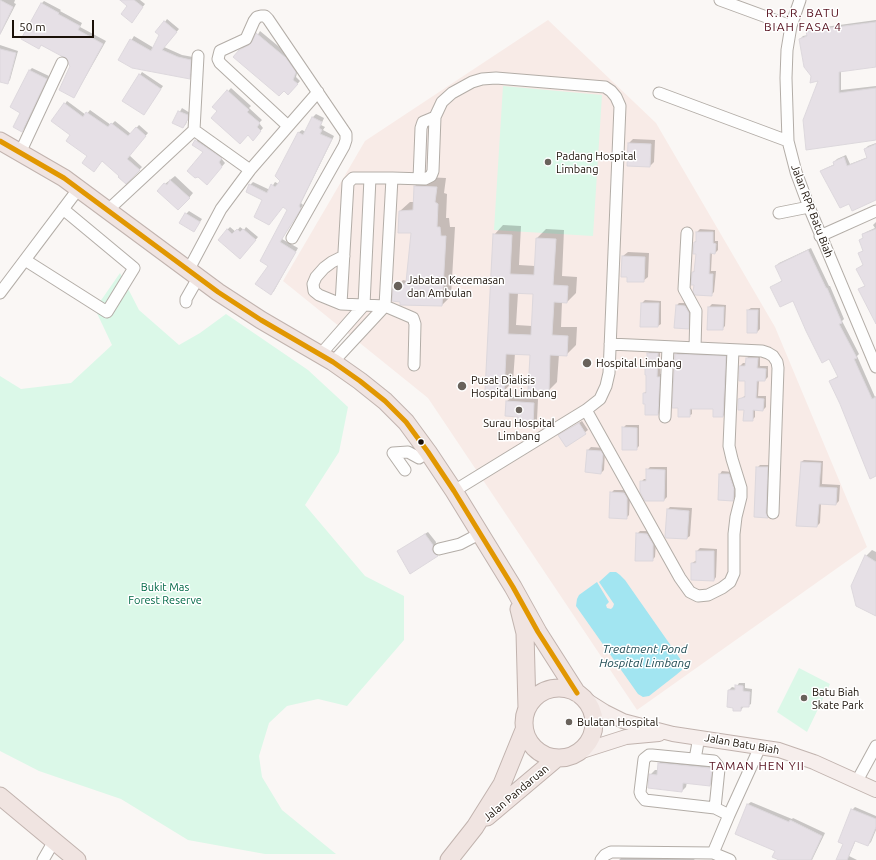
<!DOCTYPE html>
<html>
<head>
<meta charset="utf-8">
<style>
  body { margin:0 }
  #map { position:relative; width:876px; height:860px; overflow:hidden; background:#faf7f5; font-family:Ubuntu,sans-serif }
  canvas { display:block }
  .scale { position:absolute; left:12px; top:20px; width:82px; height:18px; box-sizing:border-box; border:2px solid #1b1108; border-top:0; padding-left:5px; font-size:12px; line-height:14px; white-space:nowrap; color:#1b1108; -webkit-text-stroke:3px #fff; paint-order:stroke }
</style>
</head>
<body>
<div id="map">
<canvas width="876" height="860"></canvas>
<div class="scale">50 m</div>
</div>
<script>
const ctx = document.querySelector('canvas').getContext('2d');
ctx.lineJoin = 'round';
function fillPath(path, color) { ctx.fillStyle = color; ctx.fill(path, 'evenodd'); }
const toPath = rows => new Path2D(rows.map(r => 'M' + r).join(''));
function strokePath(path, color, width, dash) { ctx.strokeStyle = color; ctx.lineWidth = width; ctx.lineCap = dash ? 'butt' : 'round'; ctx.setLineDash(dash || []); ctx.stroke(path); }
function drawText(font, color, halo, rows, align = 'center') {
  ctx.font = font + ' Ubuntu,sans-serif'; ctx.lineWidth = 3; ctx.setLineDash([]); ctx.textBaseline = 'middle'; ctx.strokeStyle = halo; ctx.fillStyle = color; for (const [text, x, y, turn = 0] of rows) {
    ctx.save(); ctx.translate(x, y); ctx.rotate((+turn || 0) * Math.PI / 180); ctx.textAlign = isNaN(turn) ? turn : align; if (halo) ctx.strokeText(text, 0, 0); ctx.fillText(text, 0, 0); ctx.restore();
  }
}
fillPath(toPath([
  [548,20,656,123,775,327,867,547,637,710,428,398,283,281,365,141]
]), '#f8ebe7');
fillPath(toPath([
  [503,86,602,95,593,236,494,230],
  [120,273,139,310,179,345,200,333,226,314,308,370,348,407,339,452,305,505,365,576,404,596,404,640,347,706,318,699,287,706,269,723,259,756,262,777,282,810,336,854,265,854,188,840,121,799,39,771,0,751,0,376,21,389,71,383,112,345,95,309],
  [799,668,830,684,807,732,777,712]
]), '#dbf8e8');
fillPath(toPath([
  [610,572,616,572,620,575,625,580,683,663,682,670,676,675,649,696,643,697,638,694,576,606,577,599,579,595,597,582,609,602,606,605,607,608,611,609,613,607,614,604,599,582]
]), '#a2e5f1');
fillPath(toPath([
  [0,0,15,0,14,3,16,4,0,35],
  [122,0,140,0,145,4,134,18,129,5],
  [44,1,61,10,60,11,82,23,80,27,106,41,76,94,74,97,72,65,68,58,41,45,38,48,41,4],
  [167,19,179,29,164,47,182,55,193,57,192,75,189,78,120,59,134,36,154,48,165,22],
  [876,20,876,66,841,71,841,90,876,86,876,139,819,80,812,75,800,39,803,36,808,35,808,32,810,29],
  [260,31,289,55,298,69,296,77,300,81,291,91,240,51,243,47,253,43],
  [0,45,18,51,10,80,7,83,0,81],
  [32,68,49,76,25,128,22,130,30,70],
  [142,72,163,86,146,111,140,75],
  [231,88,251,106,249,108,262,120,259,123,263,128,253,139,214,107],
  [67,101,86,115,90,110,111,125,115,121,131,134,139,125,148,133,129,155,142,167,126,183,121,175,103,160,88,156,72,135,65,104],
  [182,108,190,113,186,124,183,127,174,122],
  [316,114,324,118,321,125,325,127,323,130,334,136,301,203,303,205,282,239,298,248,274,291,271,294,269,265,289,210,283,206,263,200,250,185,253,182,270,190,275,182,279,184,281,180,298,133,302,130,306,132,313,117],
  [199,138,224,155,221,158,225,163,209,181,204,152,194,144],
  [633,139,655,140,654,162,650,166,629,143],
  [876,143,876,199,850,202,821,171,824,169,835,164,834,162,837,159,846,155,850,164,868,157,865,149,868,146],
  [175,176,193,193,183,205,165,184],
  [424,177,446,178,444,193,447,194,446,218,449,218,450,227,455,227,451,296,442,305,394,290,403,280,407,281,412,232,400,211,410,202,414,202,415,186],
  [189,211,202,219,194,231,186,214],
  [876,222,876,322,860,289,866,285,857,269,864,264,860,253,864,250,860,240,864,237,863,234,866,232,875,228,873,225],
  [503,225,521,226,519,265,535,266,537,238,546,229,564,230,562,276,577,277,576,293,567,302,562,302,561,327,577,327,576,345,567,354,559,354,557,382,548,391,531,354,515,353,513,381,504,391,494,235],
  [518,293,534,293,532,326,516,325],
  [230,227,236,232,240,227,244,230,246,227,258,237,240,258,227,230],
  [700,229,715,230,715,241,718,241,718,250,715,253,712,252,711,271,716,271,714,292,711,295,695,284,693,272,695,270,697,253,695,242,697,240,697,232],
  [811,248,829,286,830,286,844,319,842,321,859,354,857,356,875,397,876,396,876,475,830,381,838,376,829,358,794,300,772,287,783,280,776,266,779,263],
  [628,252,649,253,648,277,643,281,628,276,622,276,623,256],
  [645,300,661,301,661,324,658,326,642,303],
  [679,303,688,303,691,310,691,325,688,328,676,306],
  [712,304,726,305,725,326,722,329,709,307],
  [751,308,760,308,760,329,757,332,748,310],
  [651,351,660,351,660,374,662,374,660,412,658,414,644,393,647,391,646,363,648,361,648,353],
  [679,352,728,354,726,413,723,416,714,408,692,408,692,414,689,416,676,354],
  [750,355,760,355,760,366,768,366,768,377,765,380,759,380,758,396,766,396,766,407,763,410,755,409,755,417,752,420,739,400,746,395,746,380,740,380,740,366,743,363,746,363,747,358],
  [512,397,538,399,537,420,533,425,519,416,507,401],
  [582,421,588,430,566,446,562,433],
  [626,425,639,425,639,446,636,449,623,428],
  [591,447,604,448,605,451,604,470,601,473,588,450],
  [804,460,823,461,822,484,840,485,839,501,836,504,821,503,820,523,817,526,801,462],
  [760,465,770,465,770,514,768,517,755,516,757,468],
  [650,467,667,467,667,497,664,500,641,482,644,479,647,479,647,470],
  [722,471,732,472,736,486,735,497,732,500,720,474],
  [614,490,627,490,630,495,629,515,626,518,611,493],
  [670,507,692,508,690,536,687,538,668,509],
  [640,531,650,531,656,541,655,557,652,560,637,534],
  [428,532,436,542,435,547,440,553,410,572,398,551],
  [700,548,717,549,716,577,714,580,692,563,697,560,697,551],
  [872,550,876,552,876,614,866,556],
  [739,683,745,683,745,688,752,689,751,704,748,706,744,706,741,710,734,707,728,706,729,690,732,687,736,688],
  [664,759,715,764,714,780,710,785,687,782,686,787,682,791,650,775,655,770,658,770,659,763],
  [751,802,792,819,793,818,825,833,812,860,782,860,777,850,736,833,748,804],
  [855,807,876,816,876,830,871,842,868,845,856,840,849,856,857,860,837,860,844,843,852,810],
  [691,857,695,860,619,860,621,858]
]), '#0003');
const building = toPath([
  [0,0,13,7,0,34,0,0],
  [120,0,134,0,143,7,132,23,121,14,127,6,120,0],
  [41,3,59,13,58,14,80,26,78,30,103,44,74,98,59,90,70,66,69,65,67,59,41,45,39,49,21,39,41,3],
  [164,21,177,32,162,50,178,57,191,60,190,79,132,68,118,60,130,39,151,51,159,35,155,32,164,21],
  [876,22,876,67,839,72,839,93,876,88,876,140,806,150,803,120,818,81,810,83,811,76,804,67,799,39,807,36,806,31,876,22],
  [256,33,286,58,296,72,293,80,298,84,288,95,284,91,279,96,233,57,239,50,249,45,252,42,256,33],
  [0,49,16,53,8,84,0,82,0,49],
  [29,70,47,79,22,132,13,127,20,113,10,107,29,70],
  [139,74,161,89,144,115,122,101,139,74],
  [227,90,249,110,247,112,260,123,257,127,261,131,253,141,248,135,240,144,211,118,217,111,212,107,227,90],
  [64,103,83,117,86,112,108,127,111,123,128,136,136,127,146,136,127,159,140,170,126,184,118,177,119,176,102,161,94,172,82,163,87,156,66,141,70,135,51,121,64,103],
  [178,111,188,115,188,119,183,128,172,123,178,111],
  [312,117,322,122,319,128,322,130,320,134,332,139,299,206,301,209,280,242,296,252,271,295,255,284,268,266,260,261,287,210,283,207,269,225,254,217,262,200,246,192,249,184,267,193,271,184,275,187,280,181,275,176,298,132,303,135,312,117],
  [195,140,222,158,219,162,222,167,207,185,198,177,195,178,187,171,203,152,192,145,195,140],
  [628,143,651,144,650,167,627,166,628,143],
  [876,144,876,200,852,211,849,204,840,208,820,171,834,165,833,162,844,157,847,166,867,158,864,149,876,144],
  [170,180,190,198,178,210,157,191,164,183,167,185,170,180],
  [414,186,437,187,435,202,438,204,437,227,440,227,441,236,446,236,442,306,400,305,400,302,392,301,393,289,400,290,406,282,411,233,398,233,399,211,413,210,414,186],
  [185,213,200,222,194,232,179,223,185,213],
  [227,229,232,234,237,229,240,232,243,229,256,240,240,259,218,240,227,229],
  [876,229,876,324,858,289,865,286,856,269,863,265,858,253,863,251,859,240,863,238,862,234,876,229],
  [696,232,713,232,713,243,716,244,715,254,710,253,709,274,713,274,712,296,695,295,693,292,694,285,691,285,692,272,694,272,696,254,693,254,694,242,696,242,696,232],
  [493,234,512,235,510,274,534,275,536,238,556,239,553,285,568,286,567,303,554,302,552,335,568,336,567,356,550,355,549,392,528,391,530,355,506,354,504,392,485,391,493,234],
  [509,293,533,294,531,335,508,334,509,293],
  [808,250,826,288,827,288,842,323,839,324,857,358,854,359,872,399,876,397,876,476,870,479,840,404,829,381,838,377,829,359,822,363,806,331,793,301,780,307,770,287,782,281,775,266,808,250],
  [622,256,645,257,644,282,627,282,627,277,621,277,622,256],
  [641,303,659,303,658,327,640,327,641,303],
  [676,305,685,306,689,313,689,329,674,328,676,305],
  [708,307,724,307,723,330,707,330,708,307],
  [747,310,758,310,757,333,747,333,747,310],
  [647,353,658,353,657,377,660,377,658,415,645,415,645,404,643,404,643,393,646,393,646,375,645,375,645,363,647,363,647,353],
  [675,354,726,356,723,417,713,417,713,409,690,409,690,417,678,417,678,408,672,408,675,354],
  [746,358,758,358,757,368,766,369,765,381,757,381,756,398,764,399,763,411,753,410,753,421,743,421,744,410,738,410,738,399,745,397,745,381,739,381,739,366,745,366,746,358],
  [506,401,534,403,533,426,517,426,518,417,505,416,506,401],
  [579,423,586,434,566,447,558,435,579,423],
  [622,427,637,428,637,450,622,450,622,427],
  [587,450,601,451,603,454,601,474,585,472,587,450],
  [801,462,821,463,819,487,837,488,836,505,819,504,817,527,796,526,801,462],
  [756,467,768,467,766,513,768,518,754,517,756,467],
  [646,469,665,470,664,501,645,501,640,492,640,481,646,481,646,469],
  [719,474,729,474,734,489,733,501,718,500,719,474],
  [610,492,624,493,627,498,627,519,609,518,610,492],
  [667,509,689,511,687,539,666,538,665,536,667,509],
  [636,533,647,534,653,544,653,561,635,561,636,533],
  [425,534,433,545,432,550,434,553,438,556,410,574,397,551,425,534],
  [696,551,714,551,714,581,691,580,691,563,696,563,696,551],
  [865,555,876,562,876,616,856,606,851,586,865,555],
  [735,685,743,686,743,691,750,692,749,707,741,707,741,711,733,711,733,708,727,707,728,690,735,690,735,685],
  [658,763,710,768,712,770,710,786,683,783,682,792,648,788,649,774,657,775,658,763],
  [747,804,789,822,790,820,822,836,811,860,779,860,772,857,775,851,735,834,747,804],
  [851,809,876,819,876,827,868,846,855,841,847,860,836,860,843,844,838,842,851,809]
]);
fillPath(building, '#e6e0e6');
strokePath(building, '#ddd8dd', 1);
const minor = toPath([
  [720,0,791,26],
  [800,0,791,26,787,50,786,78,788,141,796,172,809,207,876,367],
  [659,93,788,141],
  [288,126,220,63,218,59,220,51,246,39,254,21,257,17,261,16,265,16,268,19,346,134,346,140,344,146,292,238],
  [194,130,250,170],
  [20,153,62,63],
  [392,178,425,179,431,176,433,171,435,117,442,102,452,93,472,82,482,79,496,78,605,87,611,91,616,97,620,106,609,373,606,386,600,399,586,410,454,491],
  [419,179,421,128,423,122,435,117],
  [108,210,194,130,198,56],
  [779,213,809,207],
  [687,233,684,289,696,311,695,348],
  [820,236,876,211],
  [344,256,332,262,324,268,316,277,313,284,314,291,319,295,341,304,385,306,413,318,415,324,414,365],
  [25,260,107,312,134,268,63,209],
  [188,271,221,209,250,170,318,92],
  [0,293,79,188],
  [186,302,186,299,194,285,200,279],
  [341,304,348,183,353,178,392,178,385,306],
  [364,305,370,178],
  [610,344,762,351,768,353,773,356,777,362,778,368,773,513],
  [320,355,364,305],
  [333,362,385,306],
  [586,410,680,578,690,592,698,596,708,595,722,588,730,582,734,573,734,534,736,517,741,497,741,488,732,459,729,446,733,350],
  [665,417,668,347],
  [405,470,393,453,408,452,419,458,428,452],
  [439,549,460,544,481,533],
  [695,759,699,737],
  [857,781,876,746],
  [715,808,719,769,718,766,714,761,652,755,649,755,644,759,640,792,641,795,645,800,715,808,729,815],
  [713,853,729,815,760,747],
  [43,860,54,841],
  [601,860,605,855,611,852,618,852,713,853,730,860]
]);
const major = toPath([
  [586,700,605,712,623,721,642,726,673,734,779,750,814,762,876,790],
  [579,752,626,737,659,734]
]);
const highway = toPath([
  [0,141,64,178,218,292,261,320,333,362,360,381,385,401,406,422,428,452,454,491,513,587,538,632,577,693],
  [519,609,525,633,527,708],
  '524 723a35 35 0 1 1 70 0a35 35 0 1 1-70 0Z',
  [0,796,77,860],
  [487,817,557,758],
  [449,860,475,827,502,784,524,730]
]);
strokePath(minor, '#b3ada7', 13);
strokePath(major, '#c1b3ae', 16);
strokePath(highway, '#c1b3ae', 19);
strokePath(minor, '#fefefe', 11);
strokePath(major, '#f6eeec', 14);
strokePath(highway, '#f0e4e1', 17);
strokePath(toPath([
  [0,141,64,178,218,292,261,320,333,362,360,381,385,401,406,422,428,452,454,491,513,587,538,632,577,693]
]), '#e19701', 5);
for (const [x, y, r, color] of [
  [548,162,4,"#69625b"],
  [398,286,5,"#69625b"],
  [587,363,5,"#69625b"],
  [462,386,5,"#69625b"],
  [519,410,4,"#69625b"],
  [421,442,3.5,"#1b1108"],
  [804,698,4,"#69625b"],
  [569,722,4,"#69625b"]
]) { const dot = new Path2D(); dot.arc(x, y, r, 0, 2 * Math.PI); ctx.fillStyle = color; ctx.fill(dot); strokePath(dot, '#fff', 1.5); }
drawText('11px', '#1b1108', '#fff', [
  ["Padang Hospital",556,156],
  ["Limbang",556,169],
  ["Jabatan Kecemasan",407,280],
  ["dan Ambulan",407,293],
  ["Hospital Limbang",596,363],
  ["Pusat Dialisis",471,380],
  ["Hospital Limbang",471,393],
  ["Surau Hospital",519,423,"center"],
  ["Limbang",519,436,"center"],
  ["Batu Biah",812,692],
  ["Skate Park",812,705],
  ["Bulatan Hospital",577,722]
], 'left');
drawText('11px', '#1b1108', '#fff', [
  ["Jalan RPR Batu Biah",812,211,69],
  ["Jalan Batu Biah",742,744,10],
  ["Jalan Pandaruan",516,793,-40]
]);
drawText('11px', '#006846', '#fff', [
  ["Bukit Mas",165,587],
  ["Forest Reserve",165,600]
]);
ctx.letterSpacing = '1px';
drawText('12px', '#55101d', '#fff', [
  ["R.P.R. BATU",803,13],
  ["BIAH FASA 4",803,27],
  ["TAMAN HEN YII",757,766]
]);
ctx.letterSpacing = '0px';
drawText('italic 12px', '#214d55', '#fff', [
  ["Treatment Pond",645,649],
  ["Hospital Limbang",645,663]
]);
</script>
</body>
</html>
